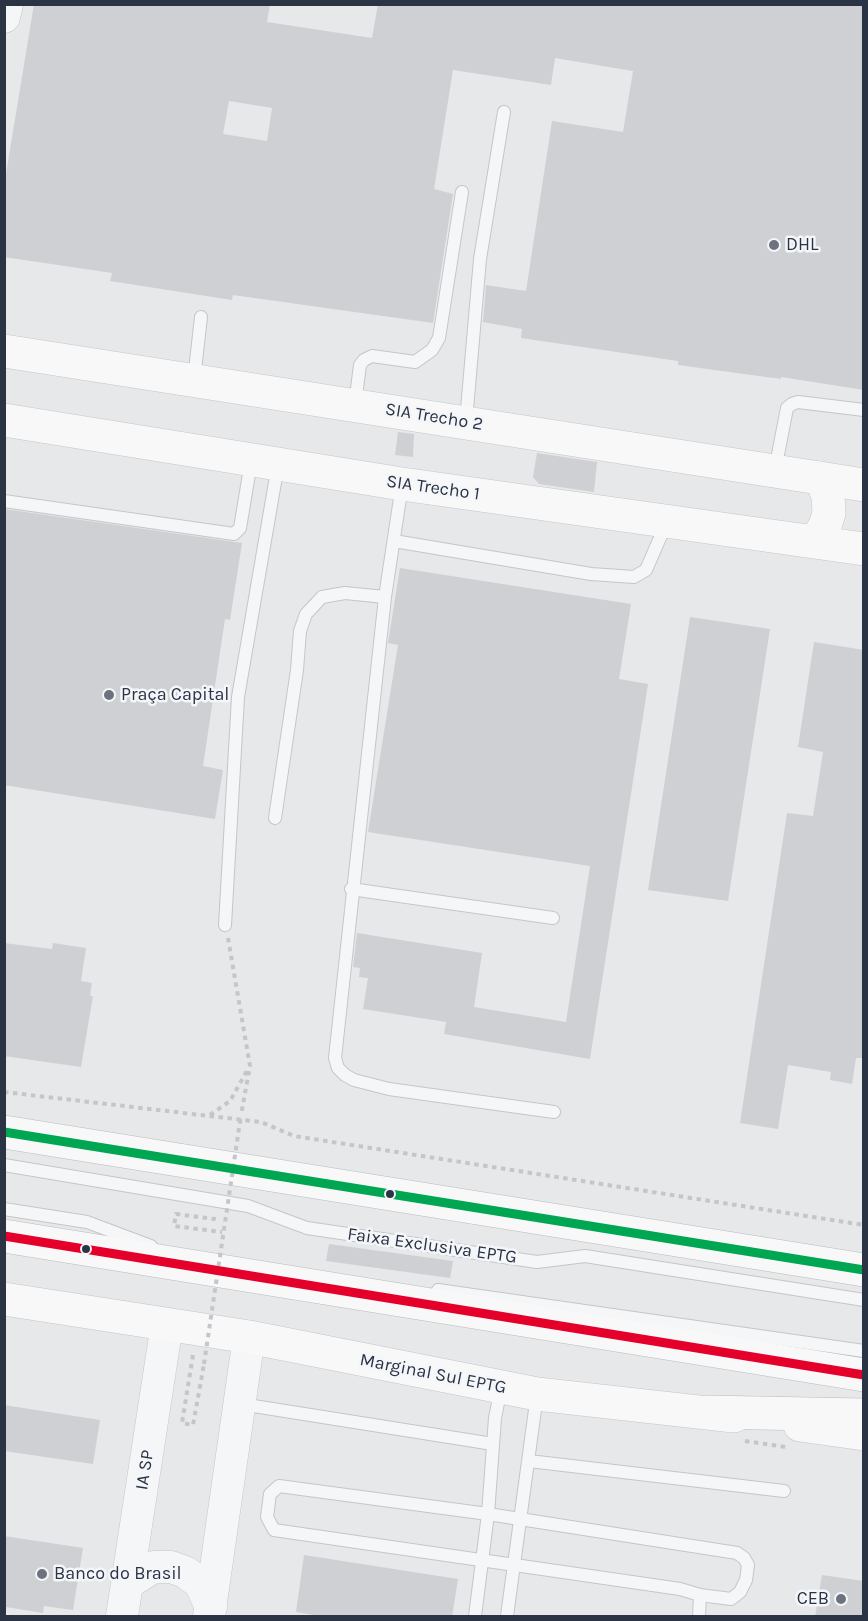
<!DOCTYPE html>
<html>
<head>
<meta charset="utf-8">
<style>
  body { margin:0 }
  #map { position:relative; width:868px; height:1621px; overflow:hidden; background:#e6e8ea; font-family:Karla,sans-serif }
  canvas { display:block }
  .frame { position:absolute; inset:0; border:6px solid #2b3445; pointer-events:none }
</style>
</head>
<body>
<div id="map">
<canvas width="868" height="1621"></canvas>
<div class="frame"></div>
</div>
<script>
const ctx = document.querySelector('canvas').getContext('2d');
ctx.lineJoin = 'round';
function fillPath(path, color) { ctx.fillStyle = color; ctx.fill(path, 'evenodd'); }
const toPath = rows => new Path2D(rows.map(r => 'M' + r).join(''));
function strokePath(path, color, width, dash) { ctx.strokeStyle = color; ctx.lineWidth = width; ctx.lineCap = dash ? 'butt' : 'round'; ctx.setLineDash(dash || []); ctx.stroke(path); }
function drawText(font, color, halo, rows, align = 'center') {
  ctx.font = font + ' Karla,sans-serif'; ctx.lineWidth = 5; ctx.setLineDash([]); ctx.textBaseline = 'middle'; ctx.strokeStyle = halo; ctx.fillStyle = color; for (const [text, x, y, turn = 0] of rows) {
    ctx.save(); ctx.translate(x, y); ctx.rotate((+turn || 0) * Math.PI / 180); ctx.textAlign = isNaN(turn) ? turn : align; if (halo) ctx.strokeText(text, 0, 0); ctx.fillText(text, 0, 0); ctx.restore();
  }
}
fillPath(toPath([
  [34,4,270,4,267,22,372,38,378,4,864,4,864,390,781,377,781,379,678,365,678,361,521,338,522,329,483,322,486,285,526,291,552,121,623,132,633,71,555,58,551,85,453,70,434,189,453,194,433,323,233,295,232,300,110,281,112,273,4,257,4,186],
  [229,101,272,108,267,141,223,134],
  [398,432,414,434,413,457,395,455],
  [537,453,597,462,594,492,539,484,533,477],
  [4,509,242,543,230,620,225,619,203,766,223,770,215,819,4,785],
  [400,568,631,604,619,679,648,684,590,1059,444,1034,446,1022,363,1009,368,978,359,977,360,968,353,967,357,933,482,953,474,1007,566,1022,590,866,368,832,398,645,388,643],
  [690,617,770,629,728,901,648,890],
  [814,642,864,650,864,1058,856,1058,852,1084,830,1080,831,1072,788,1065,778,1129,740,1123,787,813,813,816,823,752,798,747],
  [4,943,52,949,53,943,86,948,81,981,92,983,90,996,93,996,81,1067,4,1056],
  [329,1244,453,1261,450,1278,326,1261],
  [4,1405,100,1420,93,1464,4,1451],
  [4,1536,83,1548,73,1610,44,1606,43,1613,6,1607],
  [304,1555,458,1579,452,1617,325,1617,296,1612],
  [822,1575,864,1581,864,1617,815,1617]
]), '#ced0d3');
const service = toPath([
  [194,379,201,317],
  [355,404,360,365,364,360,372,356,415,362,432,350,439,338,462,192],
  [466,421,480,259,504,112],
  [775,470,787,408,792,404,798,402,864,410],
  [402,485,385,597,335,1058,338,1068,345,1075,354,1080,389,1089,554,1112],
  [4,501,234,534,240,528,251,462],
  [394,541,591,574,634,577,646,570,666,524],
  [275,818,297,670,300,631,306,614,322,597,345,593,385,597],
  [351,889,553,918],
  [225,925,238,697,278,465],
  [4,1165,248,1206,307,1228,537,1262,585,1256,864,1300],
  [4,1209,87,1222,151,1246],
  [438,1290,864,1351],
  [241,1404,493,1444],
  [529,1461,784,1491],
  [475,1616,488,1514,495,1418,501,1388],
  [507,1616,537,1395],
  [699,1616,700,1595,680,1589,274,1530,267,1517,270,1494,279,1486,488,1514,737,1553,744,1558,748,1565,746,1580,740,1592,731,1599,700,1595]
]);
const tertiary = toPath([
  [4,17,7,4],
  [128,1583,153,1567,171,1567,185,1572,200,1583,211,1607],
  [122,1616,167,1324],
  [209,1616,249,1337]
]);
const secondary = toPath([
  [4,351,864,485],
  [4,420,402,484,864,549],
  [815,542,825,526,829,513,828,496,821,478]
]);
const primary = toPath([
  [4,1299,249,1337,537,1394,734,1416],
  [800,1425,864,1434]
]);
const trunk = toPath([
  [4,1132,864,1270],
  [4,1236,864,1375],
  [706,1412,864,1415]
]);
strokePath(service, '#c4c6c8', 14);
strokePath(tertiary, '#c4c6c8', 33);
strokePath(secondary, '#c4c6c8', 34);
strokePath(primary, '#c2c5c8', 34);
strokePath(trunk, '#b8bbbf', 34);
strokePath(toPath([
  [228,938,250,1066,241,1115],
  [4,1092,261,1122,294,1136,864,1225],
  [210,1115,230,1101,248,1069],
  [214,1217,214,1219,176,1214,174,1226,222,1232],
  [193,1355,182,1423,193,1425,204,1364],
  [745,1441,786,1447]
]), '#c5c6ca', 4, [4.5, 4.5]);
strokePath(service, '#f5f6f7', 12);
strokePath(tertiary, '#f5f6f7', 32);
strokePath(secondary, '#f8f8f8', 33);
strokePath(primary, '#f8f8f8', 33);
strokePath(trunk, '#f8f8f8', 33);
strokePath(toPath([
  [204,1364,241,1115]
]), '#c5c6ca', 4, [4.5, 4.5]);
strokePath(toPath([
  [4,1236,864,1375]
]), '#e4002b', 9);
strokePath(toPath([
  [4,1132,864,1270]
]), '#00a651', 9);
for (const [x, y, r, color] of [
  [774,245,6,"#6c737f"],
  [109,695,6,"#6c737f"],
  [390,1194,5,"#2b3445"],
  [86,1249,5,"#2b3445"],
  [42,1574,6,"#6c737f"],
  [841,1599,6,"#6c737f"]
]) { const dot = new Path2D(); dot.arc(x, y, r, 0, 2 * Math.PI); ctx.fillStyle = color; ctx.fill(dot); strokePath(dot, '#f4f6f9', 2); }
drawText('18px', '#2b3445', '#f4f6f9', [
  ["DHL",786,245],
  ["Praça Capital",121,695],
  ["Banco do Brasil",54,1574],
  ["CEB",829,1599,"right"]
], 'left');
drawText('18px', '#2b3445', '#f4f6f9', [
  ["SIA Trecho 2",434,417,9],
  ["SIA Trecho 1",433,488,8],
  ["Faixa Exclusiva EPTG",432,1246,8],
  ["Marginal Sul EPTG",433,1374,11],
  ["IA SP",145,1470,-81]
]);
</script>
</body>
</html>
